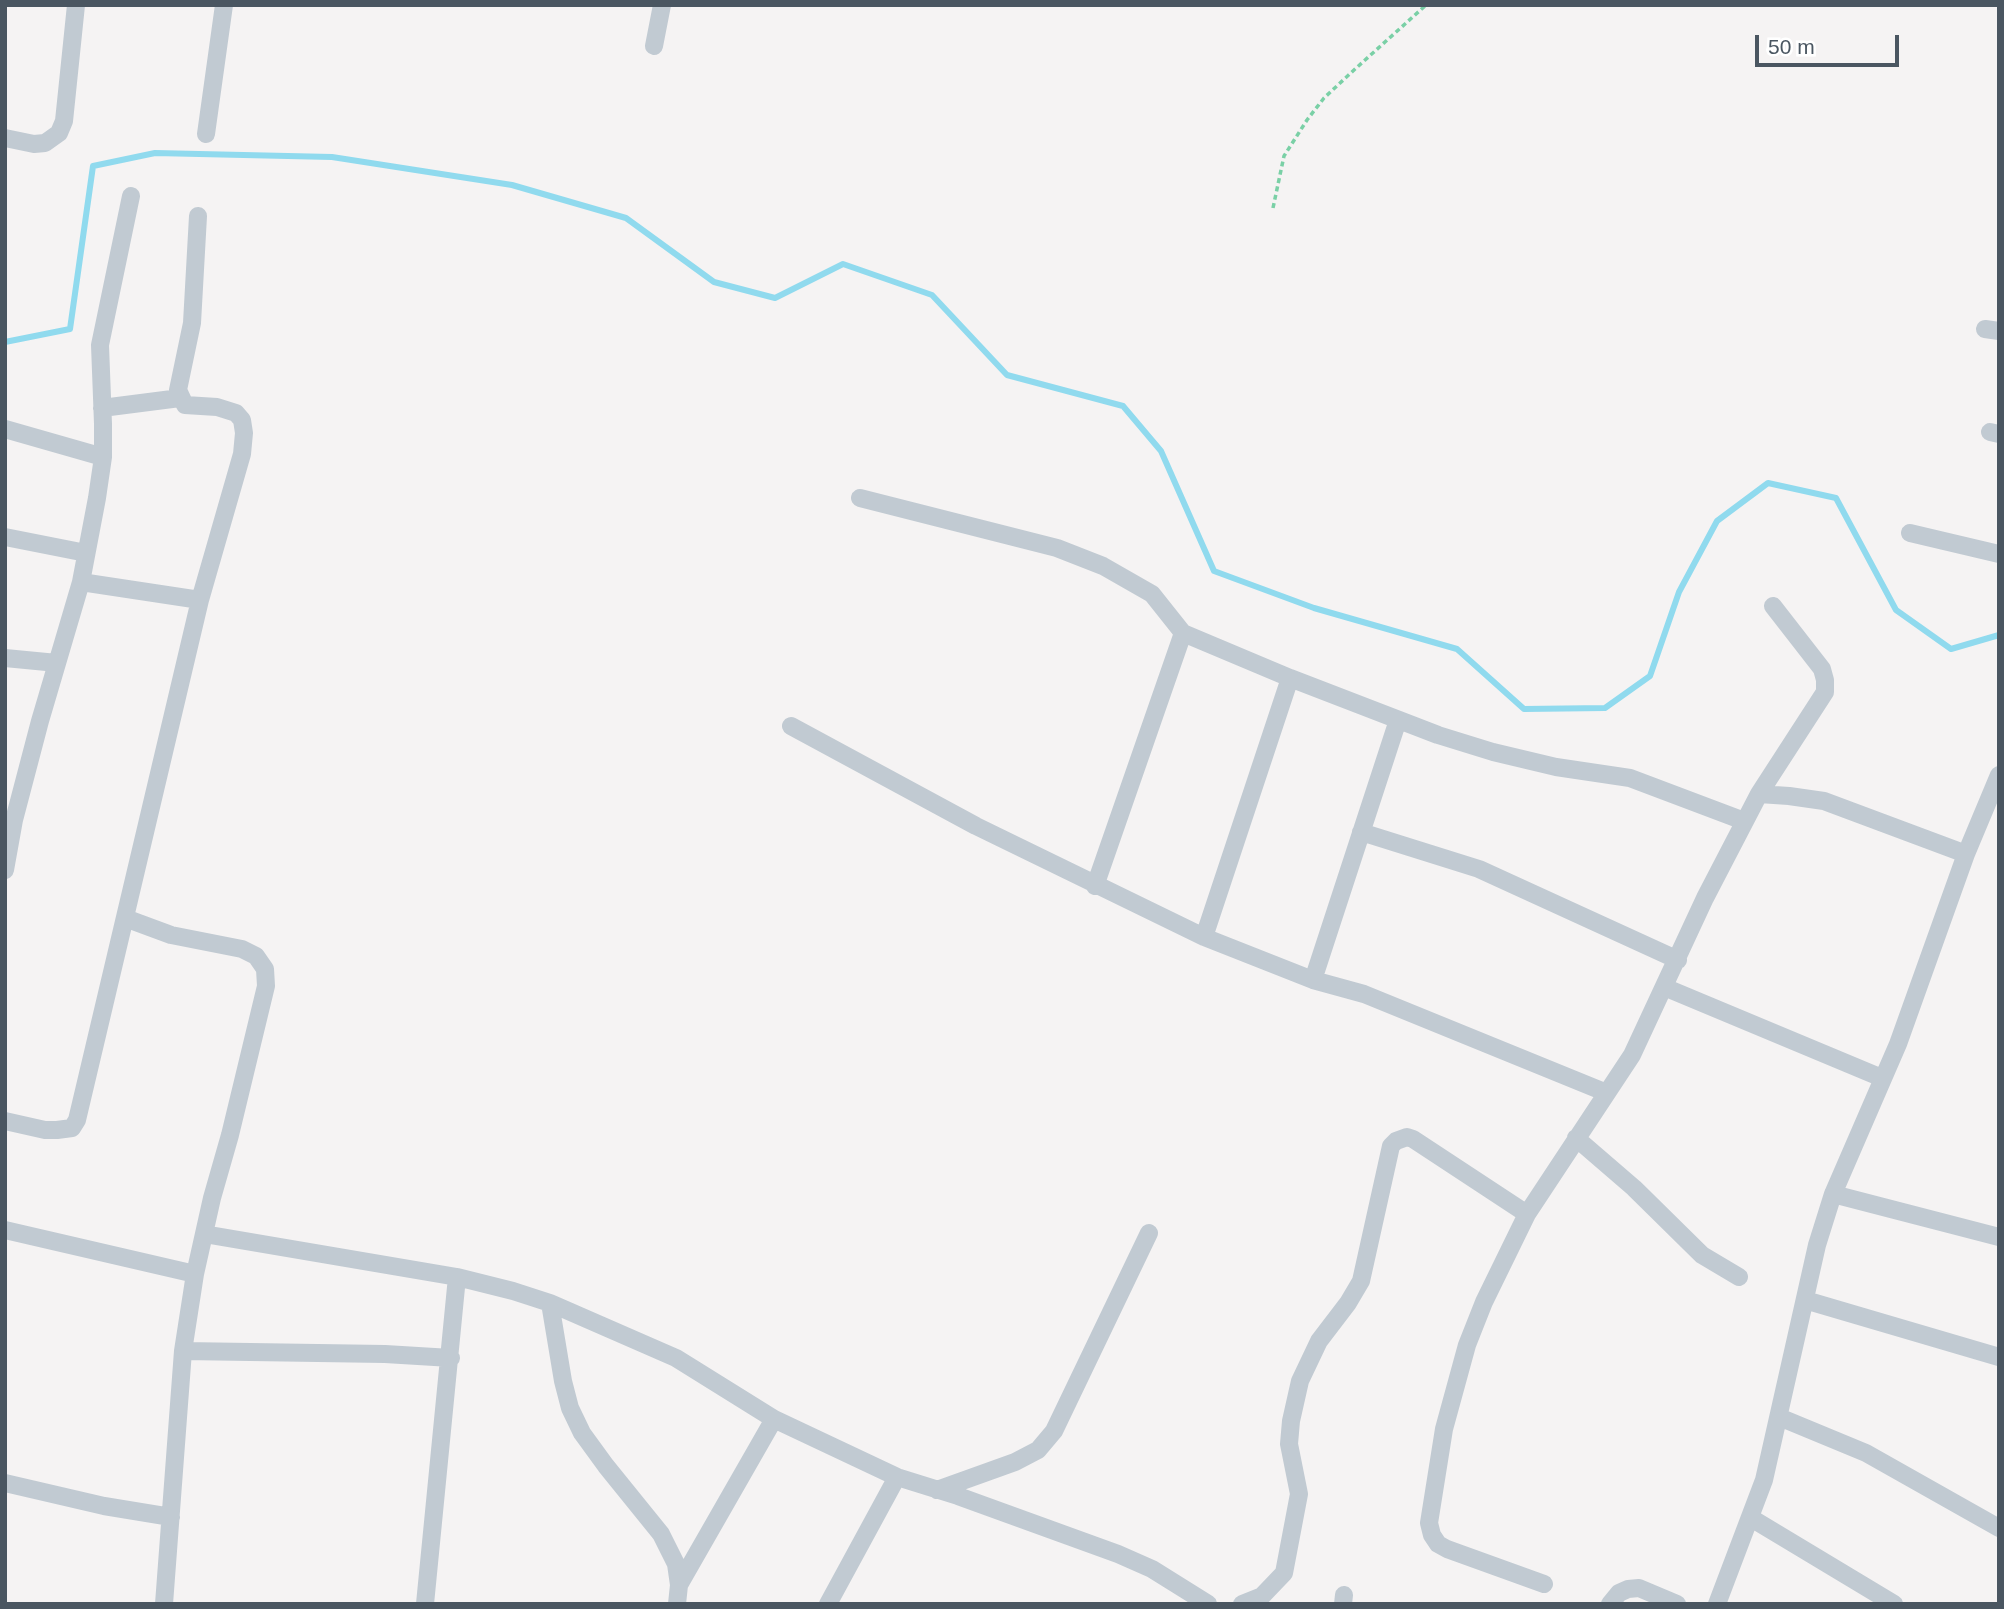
<!DOCTYPE html>
<html>
<head>
<meta charset="utf-8">
<style>
  body { margin:0 }
  #map { position:relative; width:2004px; height:1609px; overflow:hidden; background:#f5f3f3; font-family:Arial,sans-serif }
  canvas { display:block }
  .frame { position:absolute; inset:0; border:7px solid #4a5661; pointer-events:none }
  .scale { position:absolute; left:1755px; top:35px; width:144px; height:32px; box-sizing:border-box; border:4px solid #4a5661; border-top:0; padding-left:9px; font-size:21px; line-height:24px; white-space:nowrap; color:#4a5661; -webkit-text-stroke:5px #fff; paint-order:stroke }
</style>
</head>
<body>
<div id="map">
<canvas width="2004" height="1609"></canvas>
<div class="frame"></div>
<div class="scale">50 m</div>
</div>
<script>
const ctx = document.querySelector('canvas').getContext('2d');
ctx.lineJoin = 'round';
const toPath = rows => new Path2D(rows.map(r => 'M' + r).join(''));
function strokePath(path, color, width, dash) { ctx.strokeStyle = color; ctx.lineWidth = width; ctx.lineCap = dash ? 'butt' : 'round'; ctx.setLineDash(dash || []); ctx.stroke(path); }
strokePath(toPath([
  [5,342,70,329,93,166,155,153,332,157,512,185,626,218,714,282,775,298,843,264,932,295,1007,375,1123,406,1161,451,1214,571,1314,608,1457,649,1524,709,1605,708,1650,676,1679,592,1717,521,1768,483,1836,498,1896,610,1951,649,1999,635]
]), '#90daee', 6);
strokePath(toPath([
  [1273,208,1284,156,1307,120,1324,98,1354,70,1426,5]
]), '#7ad0a6', 3.5, [5, 3.5]);
strokePath(toPath([
  [654,46,662,5],
  [206,134,224,5],
  [5,138,34,144,45,143,59,133,64,121,76,5],
  [1985,329,1999,331],
  [102,408,180,398],
  [5,429,103,457],
  [1990,432,1999,434],
  [860,498,1057,548,1103,566,1152,594,1183,633,1290,678,1438,735,1493,752,1556,767,1630,778,1744,821],
  [1910,533,1999,554],
  [5,537,86,553],
  [81,582,200,600],
  [5,658,57,663],
  [791,726,976,826,1204,937,1313,980,1364,994,1607,1093],
  [1759,794,1825,692,1825,680,1822,669,1773,606],
  [1361,832,1479,869,1678,960],
  [5,870,14,820,40,721,81,582,97,498,103,457,103,424,100,345,131,196],
  [1095,886,1183,633],
  [125,918,171,935,242,949,256,956,265,969,266,986,230,1135,212,1198,195,1274,183,1351,164,1604],
  [1204,937,1290,678],
  [1313,980,1398,720],
  [1664,987,1882,1078],
  [5,1121,45,1130,57,1130,72,1128,77,1120,200,600,242,454,244,433,242,420,236,413,217,407,185,405,178,390,192,323,198,216],
  [1576,1138,1634,1188,1702,1255,1739,1277],
  [1833,1194,1999,1237],
  [5,1230,195,1274],
  [204,1234,457,1277,513,1291,550,1303,676,1358,774,1419,897,1477,958,1496,1118,1554,1152,1569,1208,1604],
  [1805,1300,1999,1357],
  [550,1303,563,1381,570,1408,582,1433,606,1466,661,1534,676,1564,679,1585,677,1604],
  [183,1351,385,1354,451,1358],
  [1779,1417,1866,1453,1999,1528],
  [5,1483,104,1506,171,1517],
  [937,1490,1015,1462,1038,1450,1054,1431,1149,1233],
  [1751,1518,1894,1604],
  [1544,1584,1447,1549,1438,1544,1432,1535,1429,1523,1444,1429,1467,1345,1484,1302,1527,1214,1632,1055,1705,898,1759,794,1789,796,1824,801,1966,854],
  [679,1585,774,1419],
  [425,1604,457,1277],
  [828,1604,897,1477],
  [1242,1604,1262,1596,1284,1573,1299,1494,1289,1444,1291,1421,1300,1381,1319,1341,1348,1303,1361,1281,1391,1146,1396,1141,1407,1137,1413,1139,1527,1214],
  [1343,1604,1344,1595],
  [1610,1604,1619,1593,1628,1589,1639,1588,1677,1604],
  [1717,1604,1764,1480,1817,1245,1833,1194,1898,1044,1966,854,1999,775]
]), '#c1cad2', 18);
</script>
</body>
</html>
